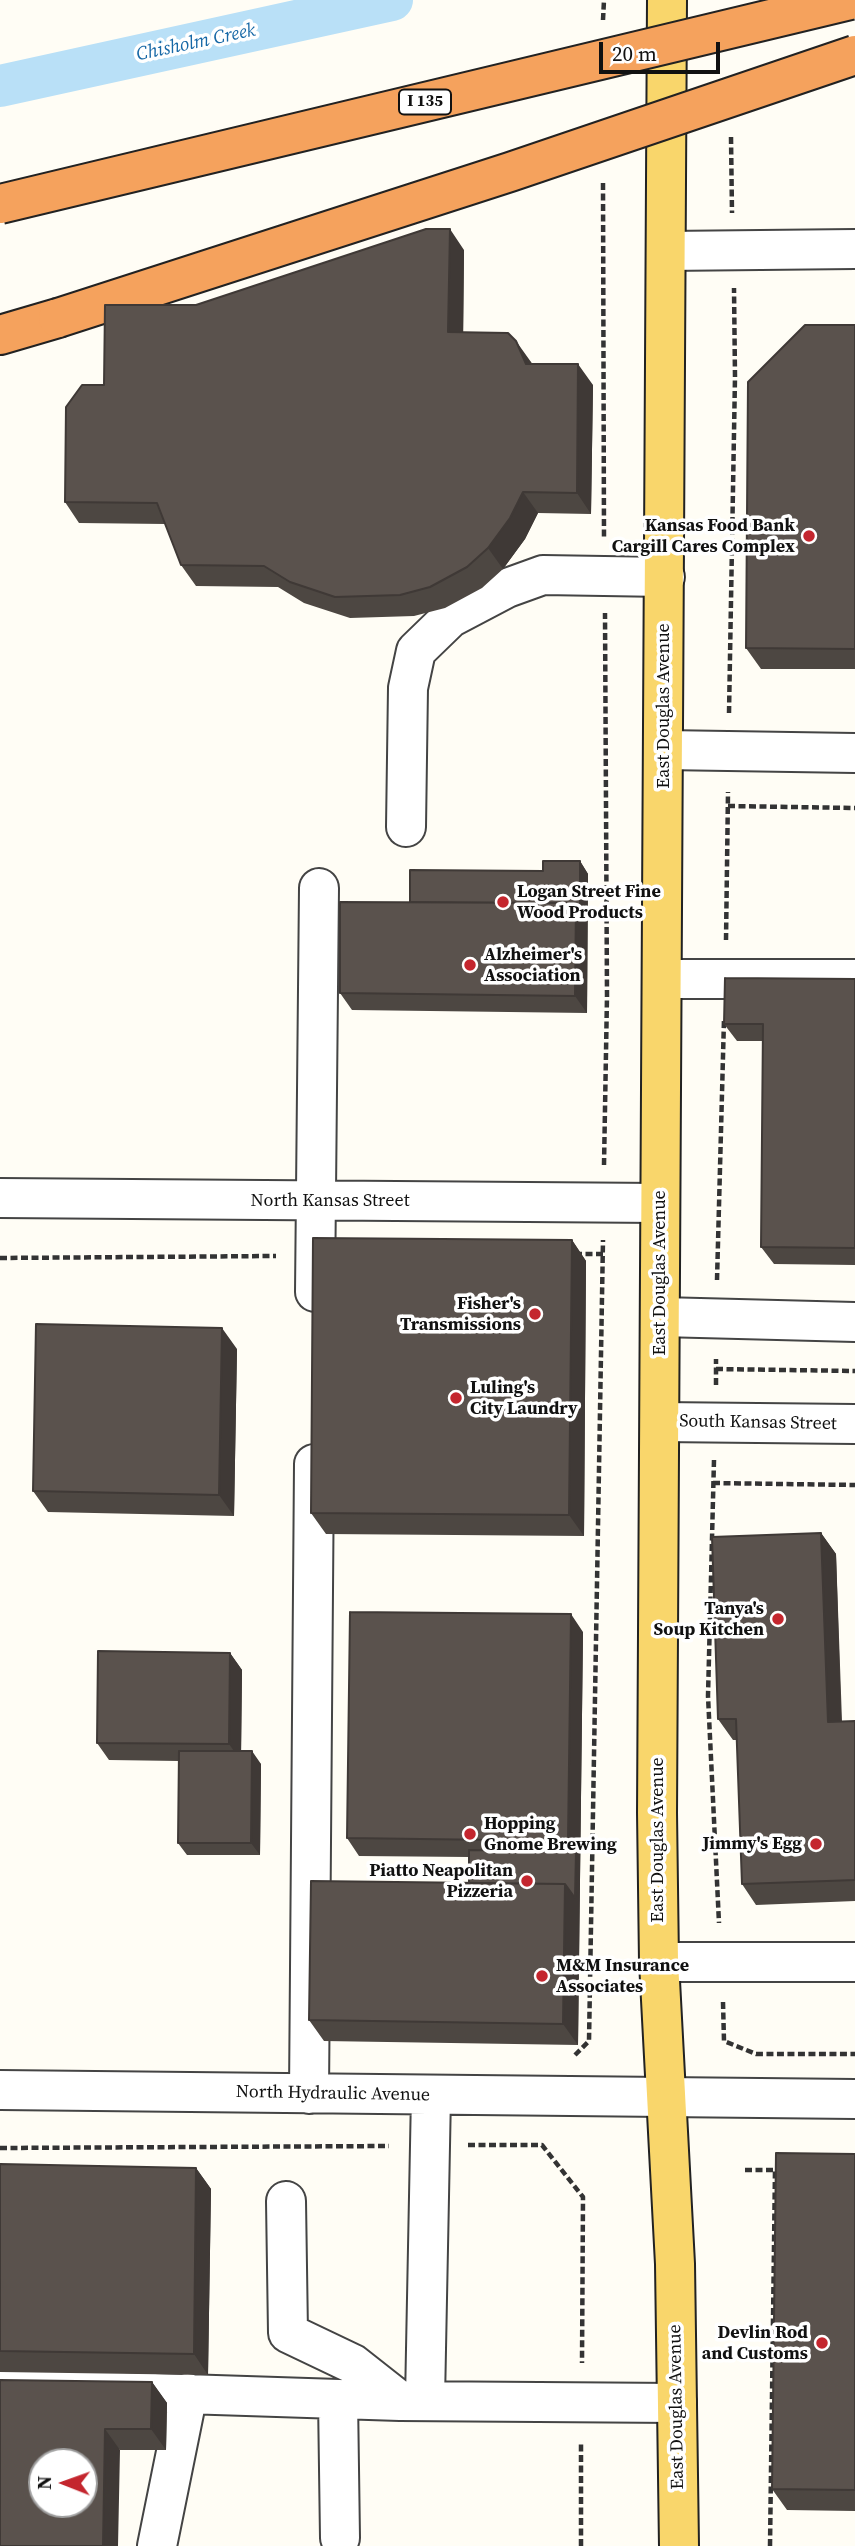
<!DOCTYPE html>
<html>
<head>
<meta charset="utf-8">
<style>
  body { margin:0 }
  #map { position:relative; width:855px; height:2546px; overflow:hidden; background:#fffdf5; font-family:"Source Serif 4",serif }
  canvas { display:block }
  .north { position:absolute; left:28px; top:2448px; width:70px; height:70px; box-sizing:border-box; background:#fff; border:2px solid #a0a0a0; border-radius:50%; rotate:271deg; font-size:19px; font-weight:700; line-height:28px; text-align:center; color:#111 }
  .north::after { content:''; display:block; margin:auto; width:24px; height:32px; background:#c4262e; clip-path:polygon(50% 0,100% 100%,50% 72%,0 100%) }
  .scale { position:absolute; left:599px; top:42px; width:121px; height:32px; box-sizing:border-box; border:4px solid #111; border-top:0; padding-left:9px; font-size:21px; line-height:24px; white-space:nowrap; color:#111; -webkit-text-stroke:5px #fff; paint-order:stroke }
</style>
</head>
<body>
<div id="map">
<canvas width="855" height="2546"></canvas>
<div class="north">N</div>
<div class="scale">20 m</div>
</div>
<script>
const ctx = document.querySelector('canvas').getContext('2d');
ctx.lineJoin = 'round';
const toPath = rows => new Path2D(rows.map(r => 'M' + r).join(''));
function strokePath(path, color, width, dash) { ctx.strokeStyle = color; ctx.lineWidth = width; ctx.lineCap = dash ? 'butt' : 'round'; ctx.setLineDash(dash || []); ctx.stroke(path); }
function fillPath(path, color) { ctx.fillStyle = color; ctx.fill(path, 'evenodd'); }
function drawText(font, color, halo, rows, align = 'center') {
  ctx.font = font + ' "Source Serif 4",serif'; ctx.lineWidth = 7; ctx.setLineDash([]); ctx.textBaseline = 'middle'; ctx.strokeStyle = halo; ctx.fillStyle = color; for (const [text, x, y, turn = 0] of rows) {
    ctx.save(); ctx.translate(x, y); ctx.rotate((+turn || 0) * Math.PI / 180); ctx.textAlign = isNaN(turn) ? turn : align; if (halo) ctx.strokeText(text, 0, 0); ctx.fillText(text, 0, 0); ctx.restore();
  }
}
strokePath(toPath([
  [0,86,392,0]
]), '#b9e0f7', 42);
const minor = toPath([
  [666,251,855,249],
  [664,750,855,753],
  [406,827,408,688,416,651,450,618,507,588,543,575,665,577],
  [662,979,855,979],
  [0,1198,660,1203],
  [315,1292,319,888],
  [661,1317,855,1322],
  [660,1422,855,1424],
  [659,1962,855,1962],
  [0,2090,855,2099],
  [309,2094,314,1464],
  [286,2201,288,2333,353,2364,400,2401],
  [0,2388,400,2401,677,2403],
  [338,2399,340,2538],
  [425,2400,431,2095],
  [157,2546,188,2393]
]);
const major = toPath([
  [667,0,657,1812,659,1962,675,2264,679,2546]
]);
const highway = toPath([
  [0,335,58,318]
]);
strokePath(minor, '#444', 42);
strokePath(major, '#222', 42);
strokePath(highway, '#222', 42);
strokePath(toPath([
  [603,20,604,0],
  [731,137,732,213],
  [603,183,604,538],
  [729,713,735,377,734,288],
  [728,806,855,808],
  [726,940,728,792],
  [604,1165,607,996,605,613],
  [575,1254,603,1254],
  [0,1258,276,1256],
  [717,1280,724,1019],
  [716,1369,855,1371],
  [716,1385,716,1359],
  [714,1460,708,1696,719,1923],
  [713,1483,855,1485],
  [723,2002,724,2041,756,2054,855,2054],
  [575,2055,589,2041,603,1240],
  [468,2145,542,2145,583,2197,582,2363],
  [0,2148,389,2146],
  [745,2170,777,2170],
  [581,2546,581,2442],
  [770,2546,775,2170]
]), '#333', 4.5, [7, 3.5]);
strokePath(minor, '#fff', 38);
strokePath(major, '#f9d66b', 38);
strokePath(highway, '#f5a25d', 38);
const highwayBridge = toPath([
  [0,204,850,0],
  [58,318,510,172,855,55]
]);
strokePath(highwayBridge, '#222', 42, []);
strokePath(highwayBridge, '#f5a25d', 38);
fillPath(toPath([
  [464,250,463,333,531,362,532,364,593,385,591,514,538,513,525,539,503,569,482,588,445,608,414,616,350,618,304,603,278,587,196,586,181,565,165,524,79,523,65,502,104,385,196,305],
  [855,325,855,669,761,669,746,648],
  [580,861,588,874,587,1013,352,1010,340,993,410,902,543,871],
  [855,979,855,1265,774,1264,761,1247,763,1041,737,1041,724,1024],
  [572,1240,586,1261,584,1536,326,1534,311,1513],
  [237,1349,234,1516,48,1512,33,1491],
  [821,1533,836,1554,842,1721,855,1721,855,1901,756,1905,742,1884,737,1740,733,1740,718,1719],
  [583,1632,578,2045,324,2041,309,2020,469,1883,469,1857,359,1856,347,1838],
  [230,1653,242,1670,241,1751,261,1764,260,1855,187,1855,178,1843,179,1761,109,1760,97,1743],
  [855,2154,855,2511,787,2510,772,2489],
  [0,2164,196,2168,211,2189,208,2375,0,2372],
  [0,2380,152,2382,167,2403,166,2450,120,2450]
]), '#4d4742');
fillPath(toPath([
  [450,229,464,250,463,353,448,332],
  [516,341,531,362,540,385,526,364],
  [578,364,593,385,591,514,577,493],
  [523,492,538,513,525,539,503,569,488,548],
  [580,861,588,874,587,1013,575,996,576,903],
  [572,1240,586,1261,584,1536,569,1515],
  [222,1328,237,1349,234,1516,219,1495],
  [821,1533,836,1554,842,1743,828,1722],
  [571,1614,583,1632,578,2045,563,2024,565,1884,576,1852,568,1841],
  [230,1653,242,1670,241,1761,229,1744],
  [252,1751,261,1764,260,1855,251,1843],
  [196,2168,211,2189,208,2375,194,2354],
  [152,2382,167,2403,166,2450,151,2429],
  [105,2429,120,2450,118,2546,103,2546]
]), '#3f3936');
const building = toPath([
  [426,229,450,229,448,332,508,333,516,341,526,364,578,364,577,493,523,492,510,518,488,548,467,567,430,587,400,595,335,597,290,582,264,566,181,565,157,503,65,502,66,407,82,385,104,385,105,305,196,305,426,229],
  [805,325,855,325,855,649,746,648,748,382,805,325],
  [543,861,580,861,580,908,576,903,410,902,410,870,543,871,543,861],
  [340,902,576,903,575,996,340,993,340,902],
  [725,978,855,979,855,1248,761,1247,763,1024,724,1024,725,978],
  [313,1238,572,1240,569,1515,311,1513,313,1238],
  [36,1324,222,1328,219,1495,33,1491,36,1324],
  [821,1533,828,1722,855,1721,855,1880,742,1884,736,1719,718,1719,712,1537,821,1533],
  [350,1612,571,1614,568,1841,347,1838,350,1612],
  [98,1651,230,1653,229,1744,97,1743,98,1651],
  [179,1751,252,1751,251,1843,178,1843,179,1751],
  [469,1850,576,1852,575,1898,565,1884,469,1883,469,1850],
  [311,1881,565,1884,563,2024,309,2020,311,1881],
  [776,2153,855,2154,855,2490,772,2489,776,2153],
  [0,2164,196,2168,194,2354,0,2351,0,2164],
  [0,2380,152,2382,151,2429,105,2429,103,2546,0,2546,0,2380],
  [42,2462,84,2462,84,2504,42,2504,42,2462]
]);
fillPath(building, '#5a524d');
strokePath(building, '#3f3936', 2);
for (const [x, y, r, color] of [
  [809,536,7,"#c4262e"],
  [503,902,7,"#c4262e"],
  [470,965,7,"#c4262e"],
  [535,1314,7,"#c4262e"],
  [456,1398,7,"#c4262e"],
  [778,1619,7,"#c4262e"],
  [470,1834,7,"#c4262e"],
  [816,1844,7,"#c4262e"],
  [527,1881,7,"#c4262e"],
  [542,1976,7,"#c4262e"],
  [822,2343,7,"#c4262e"]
]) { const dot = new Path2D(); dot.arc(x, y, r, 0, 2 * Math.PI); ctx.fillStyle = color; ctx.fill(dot); strokePath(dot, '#fff', 2.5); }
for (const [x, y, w] of [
  [425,102,52]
]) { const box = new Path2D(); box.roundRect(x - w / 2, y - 12.5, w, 25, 5); ctx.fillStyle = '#fff'; ctx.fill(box); strokePath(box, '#111', 2); }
drawText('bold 16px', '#111', null, [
  ["I 135",425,102]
]);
drawText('bold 18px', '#111', '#fff', [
  ["Kansas Food Bank",795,526],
  ["Cargill Cares Complex",795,547],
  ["Logan Street Fine",517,892,"left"],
  ["Wood Products",517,913,"left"],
  ["Alzheimer's",484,955,"left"],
  ["Association",484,976,"left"],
  ["Fisher's",521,1304],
  ["Transmissions",521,1325],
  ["Luling's",470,1388,"left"],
  ["City Laundry",470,1409,"left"],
  ["Tanya's",764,1609],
  ["Soup Kitchen",764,1630],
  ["Hopping",484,1824,"left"],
  ["Gnome Brewing",484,1845,"left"],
  ["Jimmy's Egg",802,1844],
  ["Piatto Neapolitan",513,1871],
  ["Pizzeria",513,1892],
  ["M&M Insurance",556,1966,"left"],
  ["Associates",556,1987,"left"],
  ["Devlin Rod",808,2333],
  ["and Customs",808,2354]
], 'right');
drawText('18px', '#111', '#fff', [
  ["East Douglas Avenue",664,706,-90],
  ["North Kansas Street",330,1201],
  ["East Douglas Avenue",660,1273,-90],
  ["South Kansas Street",758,1423,1],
  ["East Douglas Avenue",658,1840,-90],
  ["North Hydraulic Avenue",333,2094,1],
  ["East Douglas Avenue",677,2407,-91]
]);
drawText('italic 19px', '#1768a6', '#fff', [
  ["Chisholm Creek",196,43,-12]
]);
</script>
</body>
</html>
